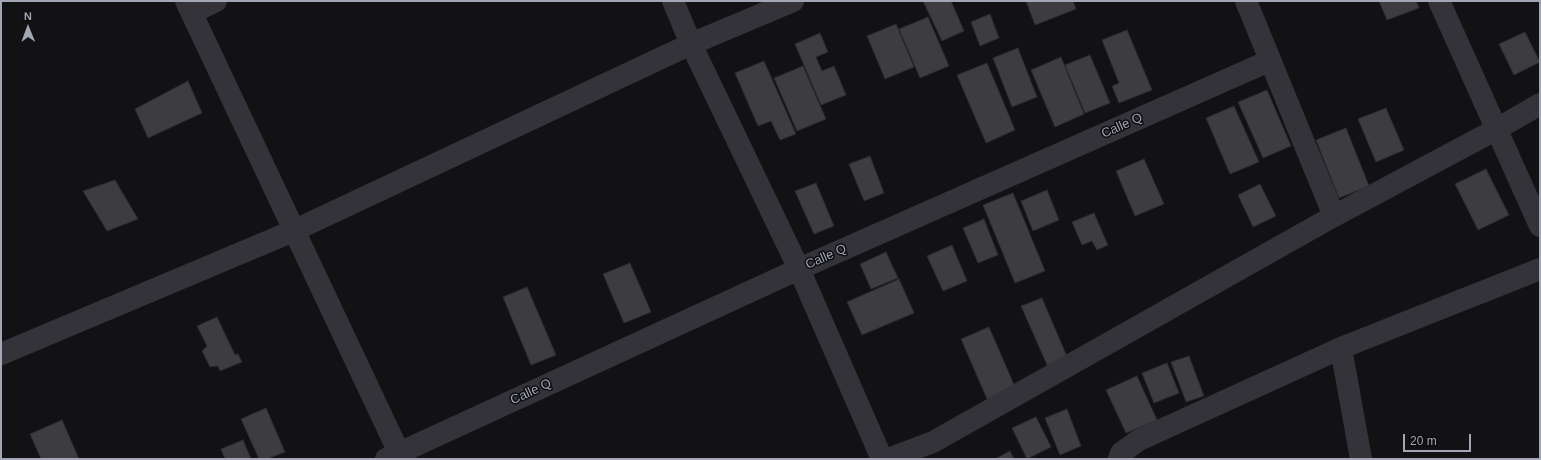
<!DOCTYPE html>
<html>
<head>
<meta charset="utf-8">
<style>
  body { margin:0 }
  #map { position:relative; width:1541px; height:460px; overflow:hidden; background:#121214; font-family:Arial,sans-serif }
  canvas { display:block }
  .frame { position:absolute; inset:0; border:2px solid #a2a6b5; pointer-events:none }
  .north { position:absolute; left:8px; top:8px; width:40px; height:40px; -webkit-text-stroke:3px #0d0d0f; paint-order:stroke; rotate:359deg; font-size:11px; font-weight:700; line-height:16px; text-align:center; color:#a2a6b5 }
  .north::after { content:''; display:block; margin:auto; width:14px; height:18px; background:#a2a6b5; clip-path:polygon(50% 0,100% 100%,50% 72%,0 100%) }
  .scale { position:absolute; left:1403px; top:434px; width:68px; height:18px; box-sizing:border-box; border:2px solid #a2a6b5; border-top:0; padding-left:5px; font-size:12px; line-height:14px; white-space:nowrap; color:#a2a6b5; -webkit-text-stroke:3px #0d0d0f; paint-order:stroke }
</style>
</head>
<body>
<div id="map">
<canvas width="1541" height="460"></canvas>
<div class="frame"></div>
<div class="north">N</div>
<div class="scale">20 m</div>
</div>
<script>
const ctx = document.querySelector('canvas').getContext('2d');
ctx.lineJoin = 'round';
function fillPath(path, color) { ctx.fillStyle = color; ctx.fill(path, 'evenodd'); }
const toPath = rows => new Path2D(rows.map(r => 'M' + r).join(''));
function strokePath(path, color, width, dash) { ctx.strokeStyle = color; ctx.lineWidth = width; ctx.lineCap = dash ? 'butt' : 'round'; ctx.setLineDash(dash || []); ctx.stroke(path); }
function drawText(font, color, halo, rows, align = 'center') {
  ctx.font = font + ' Arial,sans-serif'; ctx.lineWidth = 3; ctx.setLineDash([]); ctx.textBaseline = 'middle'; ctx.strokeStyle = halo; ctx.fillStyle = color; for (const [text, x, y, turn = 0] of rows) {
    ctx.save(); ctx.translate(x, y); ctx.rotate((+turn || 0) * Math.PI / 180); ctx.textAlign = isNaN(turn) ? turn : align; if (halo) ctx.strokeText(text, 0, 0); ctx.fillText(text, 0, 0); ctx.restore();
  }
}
const building = toPath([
  [923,1,951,1,964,31,942,41,923,1],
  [1026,1,1073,1,1076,9,1035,25,1026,1],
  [1379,1,1416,1,1419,8,1387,20,1379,1],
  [990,14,999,38,980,46,971,22,990,14],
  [928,17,949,66,920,78,899,29,928,17],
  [896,24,914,67,885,79,867,36,896,24],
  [1127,30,1152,90,1119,103,1112,86,1119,83,1102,40,1127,30],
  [1525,32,1540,62,1514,75,1499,44,1525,32],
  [820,33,828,52,816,57,822,71,834,66,846,95,821,105,795,44,820,33],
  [1018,48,1037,97,1012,107,993,58,1018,48],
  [1090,55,1110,103,1085,113,1065,65,1090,55],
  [1061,57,1084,114,1055,127,1031,70,1061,57],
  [764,61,796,134,780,140,771,121,758,126,735,73,764,61],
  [987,63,1015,130,986,143,957,75,987,63],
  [803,66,826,119,797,131,774,78,803,66],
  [188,81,202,113,148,138,135,109,188,81],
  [1267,90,1291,146,1263,158,1238,102,1267,90],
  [1234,106,1259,162,1230,174,1206,118,1234,106],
  [1386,108,1404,150,1376,162,1358,119,1386,108],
  [1346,128,1369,186,1339,198,1316,140,1346,128],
  [870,156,884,193,864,201,849,164,870,156],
  [1144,159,1164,204,1135,216,1116,171,1144,159],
  [1486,169,1509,215,1478,230,1455,184,1486,169],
  [115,180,138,219,107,231,83,191,115,180],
  [816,183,834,226,814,234,795,191,816,183],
  [1260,184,1276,216,1253,227,1238,195,1260,184],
  [1047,190,1059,220,1033,231,1021,201,1047,190],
  [1013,193,1045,271,1015,283,983,205,1013,193],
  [1094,213,1108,245,1097,250,1092,241,1082,245,1072,222,1094,213],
  [984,219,998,255,978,263,963,228,984,219],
  [952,245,967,281,943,291,927,256,952,245],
  [886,252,898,278,871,289,860,264,886,252],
  [630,263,651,312,624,323,603,274,630,263],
  [899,279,914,313,862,335,847,302,899,279],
  [527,287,556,355,531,365,503,297,527,287],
  [1042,298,1068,359,1048,367,1021,306,1042,298],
  [217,317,235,355,238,354,242,362,220,371,218,366,210,367,202,351,207,346,197,326,217,317],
  [989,327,1015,387,987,399,961,339,989,327],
  [1189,356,1204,396,1186,402,1171,362,1189,356],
  [1167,363,1179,393,1154,403,1142,373,1167,363],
  [1137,376,1157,420,1126,433,1106,390,1137,376],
  [266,408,285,452,267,459,259,459,241,419,266,408],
  [1067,409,1081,446,1060,455,1045,418,1067,409],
  [1036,417,1051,447,1027,459,1012,428,1036,417],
  [62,420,79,459,41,459,30,434,62,420],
  [243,440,251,459,225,459,221,449,243,440],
  [1010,451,1014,459,995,459,1010,451]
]);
fillPath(building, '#3c3c41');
strokePath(building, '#2c2c30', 1);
strokePath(toPath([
  [186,1,402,459],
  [673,1,691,44,799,269,882,459],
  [1246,1,1334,216],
  [1439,1,1540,226],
  [193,12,216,1],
  [1341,348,1361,459],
  [1,354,293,231,691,44,793,1],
  [386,459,799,269,1269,61],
  [888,459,933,442,1334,216,1497,129,1540,104],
  [1119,459,1121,453,1139,440,1341,348,1540,269]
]), '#333339', 22);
drawText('13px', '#a2a6b5', '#0d0d0f', [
  ["Calle Q",1122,126,-24],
  ["Calle Q",826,257,-24],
  ["Calle Q",531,392,-25]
]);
</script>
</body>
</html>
